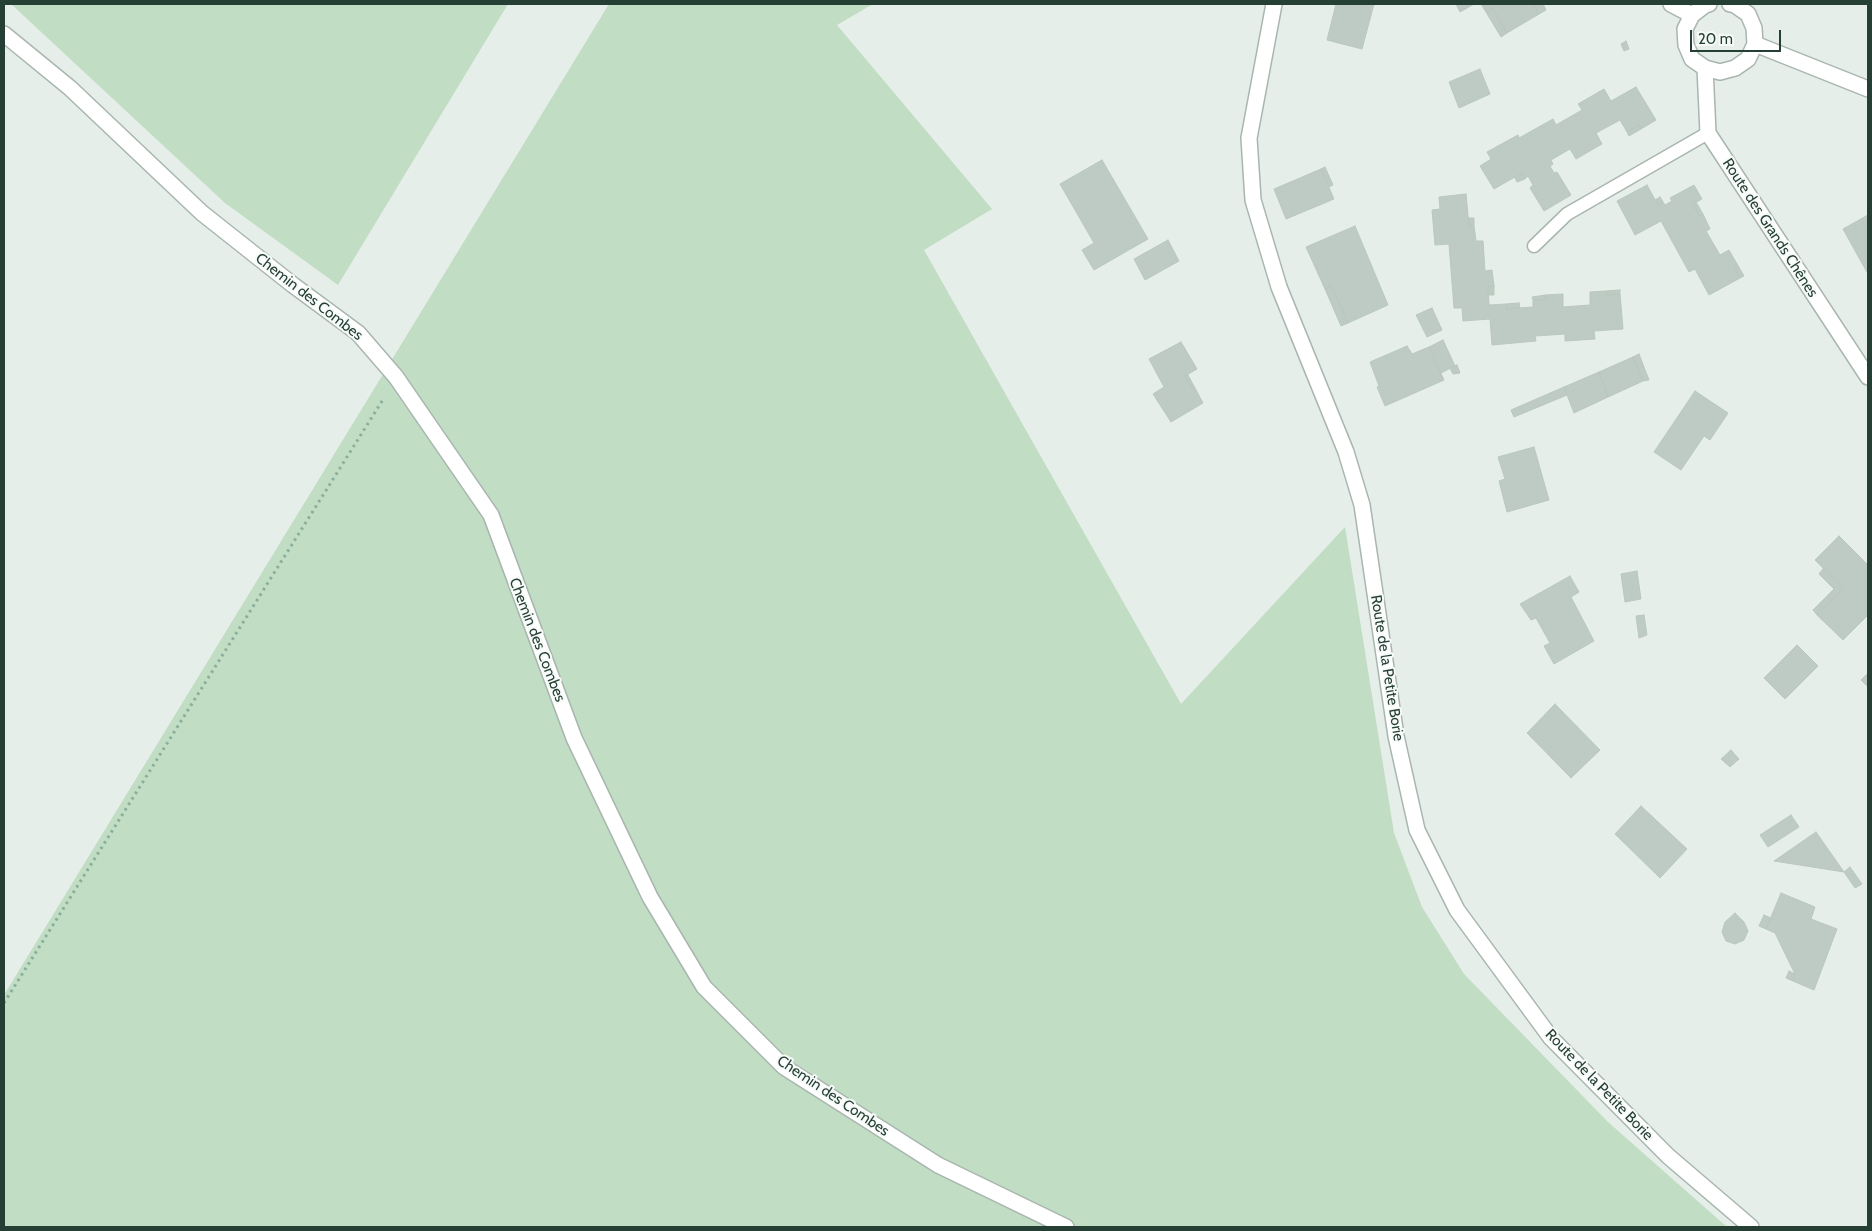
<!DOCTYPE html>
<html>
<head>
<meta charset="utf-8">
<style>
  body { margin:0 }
  #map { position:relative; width:1872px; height:1231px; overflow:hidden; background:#e6eee9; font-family:Cabin,sans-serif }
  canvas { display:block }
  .frame { position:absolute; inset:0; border:5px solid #263f34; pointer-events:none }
  .scale { position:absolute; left:1690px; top:30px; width:91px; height:22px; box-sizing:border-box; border:2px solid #263f34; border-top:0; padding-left:6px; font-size:15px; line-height:18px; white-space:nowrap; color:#263f34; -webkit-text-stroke:4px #f6faf8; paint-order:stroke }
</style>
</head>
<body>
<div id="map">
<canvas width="1872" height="1231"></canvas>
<div class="frame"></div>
<div class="scale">20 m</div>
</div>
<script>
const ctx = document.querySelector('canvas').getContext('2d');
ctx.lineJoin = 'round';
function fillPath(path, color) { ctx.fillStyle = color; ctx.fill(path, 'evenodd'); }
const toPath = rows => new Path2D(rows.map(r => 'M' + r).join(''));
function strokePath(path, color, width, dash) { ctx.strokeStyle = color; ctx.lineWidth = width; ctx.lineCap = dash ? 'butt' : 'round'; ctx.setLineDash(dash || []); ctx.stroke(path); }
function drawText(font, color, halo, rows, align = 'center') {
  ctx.font = font + ' Cabin,sans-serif'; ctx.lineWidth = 4; ctx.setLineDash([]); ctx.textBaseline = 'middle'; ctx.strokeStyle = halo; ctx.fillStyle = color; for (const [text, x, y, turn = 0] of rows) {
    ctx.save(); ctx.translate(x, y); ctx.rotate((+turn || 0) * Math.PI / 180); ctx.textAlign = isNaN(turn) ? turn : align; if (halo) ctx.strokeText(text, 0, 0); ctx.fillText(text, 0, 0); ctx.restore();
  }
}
fillPath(toPath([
  [11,4,508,4,338,285,225,203],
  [609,4,873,4,837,25,992,209,924,250,1181,704,1345,527,1394,833,1422,907,1464,974,1608,1122,1727,1227,4,1227,4,995]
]), '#c1ddc3');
const building = toPath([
  [1336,4,1374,4,1362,49,1327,40,1336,4],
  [1456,4,1474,4,1460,12,1456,4],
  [1481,4,1533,4,1539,14,1507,33,1493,9,1486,12,1481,4],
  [1533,4,1543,4,1546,10,1539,14,1533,4],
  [1493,9,1507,33,1501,37,1486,12,1493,9],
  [1626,41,1629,49,1624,51,1621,44,1626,41],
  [1480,69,1490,94,1459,108,1449,82,1480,69],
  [1636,87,1656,120,1641,129,1639,125,1627,132,1620,120,1596,133,1602,144,1576,159,1570,149,1551,160,1553,164,1550,166,1554,173,1557,172,1571,195,1544,211,1530,188,1533,185,1528,176,1525,179,1522,173,1494,189,1480,166,1491,159,1487,152,1518,135,1519,138,1553,119,1556,125,1582,110,1578,104,1604,89,1611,101,1636,87],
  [1639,125,1641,129,1629,136,1627,132,1639,125],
  [1102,160,1148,239,1094,270,1082,250,1094,243,1060,184,1102,160],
  [1325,167,1333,185,1329,187,1321,169,1325,167],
  [1321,169,1334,199,1286,219,1274,189,1321,169],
  [1522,173,1525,179,1517,182,1515,178,1522,173],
  [1647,185,1658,205,1663,202,1665,205,1672,201,1670,198,1694,185,1702,199,1693,204,1699,216,1703,214,1710,229,1706,231,1720,255,1729,250,1737,264,1733,266,1740,278,1709,295,1695,269,1689,272,1661,221,1635,235,1617,201,1647,185],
  [1466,194,1469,227,1474,226,1476,241,1483,241,1485,271,1492,270,1494,286,1488,287,1489,305,1506,304,1506,309,1533,307,1533,300,1546,300,1546,295,1563,294,1563,307,1590,305,1590,292,1606,291,1606,295,1620,294,1623,329,1594,331,1595,339,1565,341,1565,334,1535,336,1536,341,1492,345,1490,319,1463,321,1462,308,1454,308,1449,244,1435,245,1432,210,1440,209,1439,197,1466,194],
  [1660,197,1663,202,1658,205,1655,200,1660,197],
  [1696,202,1703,214,1699,216,1693,204,1696,202],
  [1868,215,1868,274,1843,229,1868,215],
  [1468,218,1474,218,1474,226,1469,227,1468,218],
  [1355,226,1388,305,1348,323,1331,286,1325,289,1306,247,1355,226],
  [1168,240,1179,261,1145,280,1134,259,1168,240],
  [1737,264,1744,276,1740,278,1733,266,1737,264],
  [1331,286,1348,323,1341,326,1325,289,1331,286],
  [1494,286,1494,295,1488,295,1488,287,1494,286],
  [1620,290,1620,294,1606,295,1606,291,1620,290],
  [1546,295,1546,300,1533,300,1532,297,1546,295],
  [1519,303,1520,308,1506,309,1506,304,1519,303],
  [1432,308,1442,330,1427,337,1416,315,1432,308],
  [1443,340,1455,366,1441,373,1429,347,1443,340],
  [1181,342,1197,369,1185,376,1193,389,1195,388,1203,403,1171,422,1153,394,1164,387,1149,359,1181,342],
  [1407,346,1412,354,1429,347,1444,380,1385,406,1377,387,1379,386,1370,362,1407,346],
  [1639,354,1649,380,1643,381,1633,357,1639,354],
  [1633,357,1643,381,1608,397,1599,372,1633,357],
  [1457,365,1460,373,1453,374,1450,368,1457,365],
  [1599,372,1608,397,1574,413,1564,387,1599,372],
  [1188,375,1195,388,1193,389,1185,376,1188,375],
  [1564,387,1567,395,1514,417,1511,410,1564,387],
  [1695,391,1728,413,1710,440,1704,436,1681,470,1654,452,1695,391],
  [1534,447,1549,500,1507,512,1499,481,1505,479,1498,457,1534,447],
  [1839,536,1868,565,1868,615,1843,640,1817,615,1843,588,1815,560,1839,536],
  [1823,569,1843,588,1817,615,1813,610,1834,589,1819,574,1823,569],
  [1637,571,1641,599,1625,602,1621,574,1637,571],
  [1570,576,1579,592,1571,597,1594,641,1554,664,1544,646,1550,643,1536,618,1531,620,1520,604,1570,576],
  [1644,615,1647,635,1639,638,1636,616,1644,615],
  [1797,645,1818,666,1785,699,1764,678,1797,645],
  [1868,673,1868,687,1861,680,1868,673],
  [1555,704,1600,750,1571,778,1527,733,1555,704],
  [1731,750,1739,759,1730,767,1721,759,1731,750],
  [1641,806,1687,849,1660,878,1615,834,1641,806],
  [1791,815,1799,827,1768,847,1760,835,1791,815],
  [1816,832,1844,872,1774,861,1816,832],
  [1850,867,1862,884,1855,888,1844,872,1850,867],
  [1781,893,1815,907,1811,919,1837,929,1814,990,1793,981,1795,974,1775,933,1766,929,1781,893],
  [1735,913,1744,922,1748,931,1744,940,1735,944,1726,941,1722,932,1725,922,1735,913],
  [1764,915,1771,918,1766,929,1759,926,1764,915],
  [1789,971,1795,974,1793,981,1786,978,1789,971]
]);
fillPath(building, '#becbc4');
strokePath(building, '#b9c7be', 1);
const service = toPath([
  [1534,246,1567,214,1708,133]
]);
const minor = toPath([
  [1274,4,1249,138,1253,200,1279,287,1346,452,1362,505,1396,736,1417,830,1457,910,1551,1038,1668,1156,1751,1227],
  [1671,4,1692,15],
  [1709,4,1705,5,1692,15,1685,29,1686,45,1692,59,1705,68,1720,72,1735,68,1748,59,1755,44,1754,28,1748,14,1735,5,1730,4],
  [4,34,70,88,202,213,293,285,358,333,396,377,491,515,574,738,650,897,704,987,784,1067,938,1165,1066,1227],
  [1755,44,1868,89],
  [1705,68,1708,133,1868,377]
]);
strokePath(service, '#a9b6af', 15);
strokePath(minor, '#a9b6af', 18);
strokePath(toPath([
  [4,1003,384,398]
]), '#89af9c', 3, [2.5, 4]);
strokePath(service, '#fff', 12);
strokePath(minor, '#fff', 15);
drawText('15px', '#263f34', '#f6faf8', [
  ["Route des Grands Chênes",1770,228,57],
  ["Chemin des Combes",309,297,38],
  ["Chemin des Combes",537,640,69],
  ["Route de la Petite Borie",1387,668,81],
  ["Route de la Petite Borie",1599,1085,46],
  ["Chemin des Combes",833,1096,34]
]);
</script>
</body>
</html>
